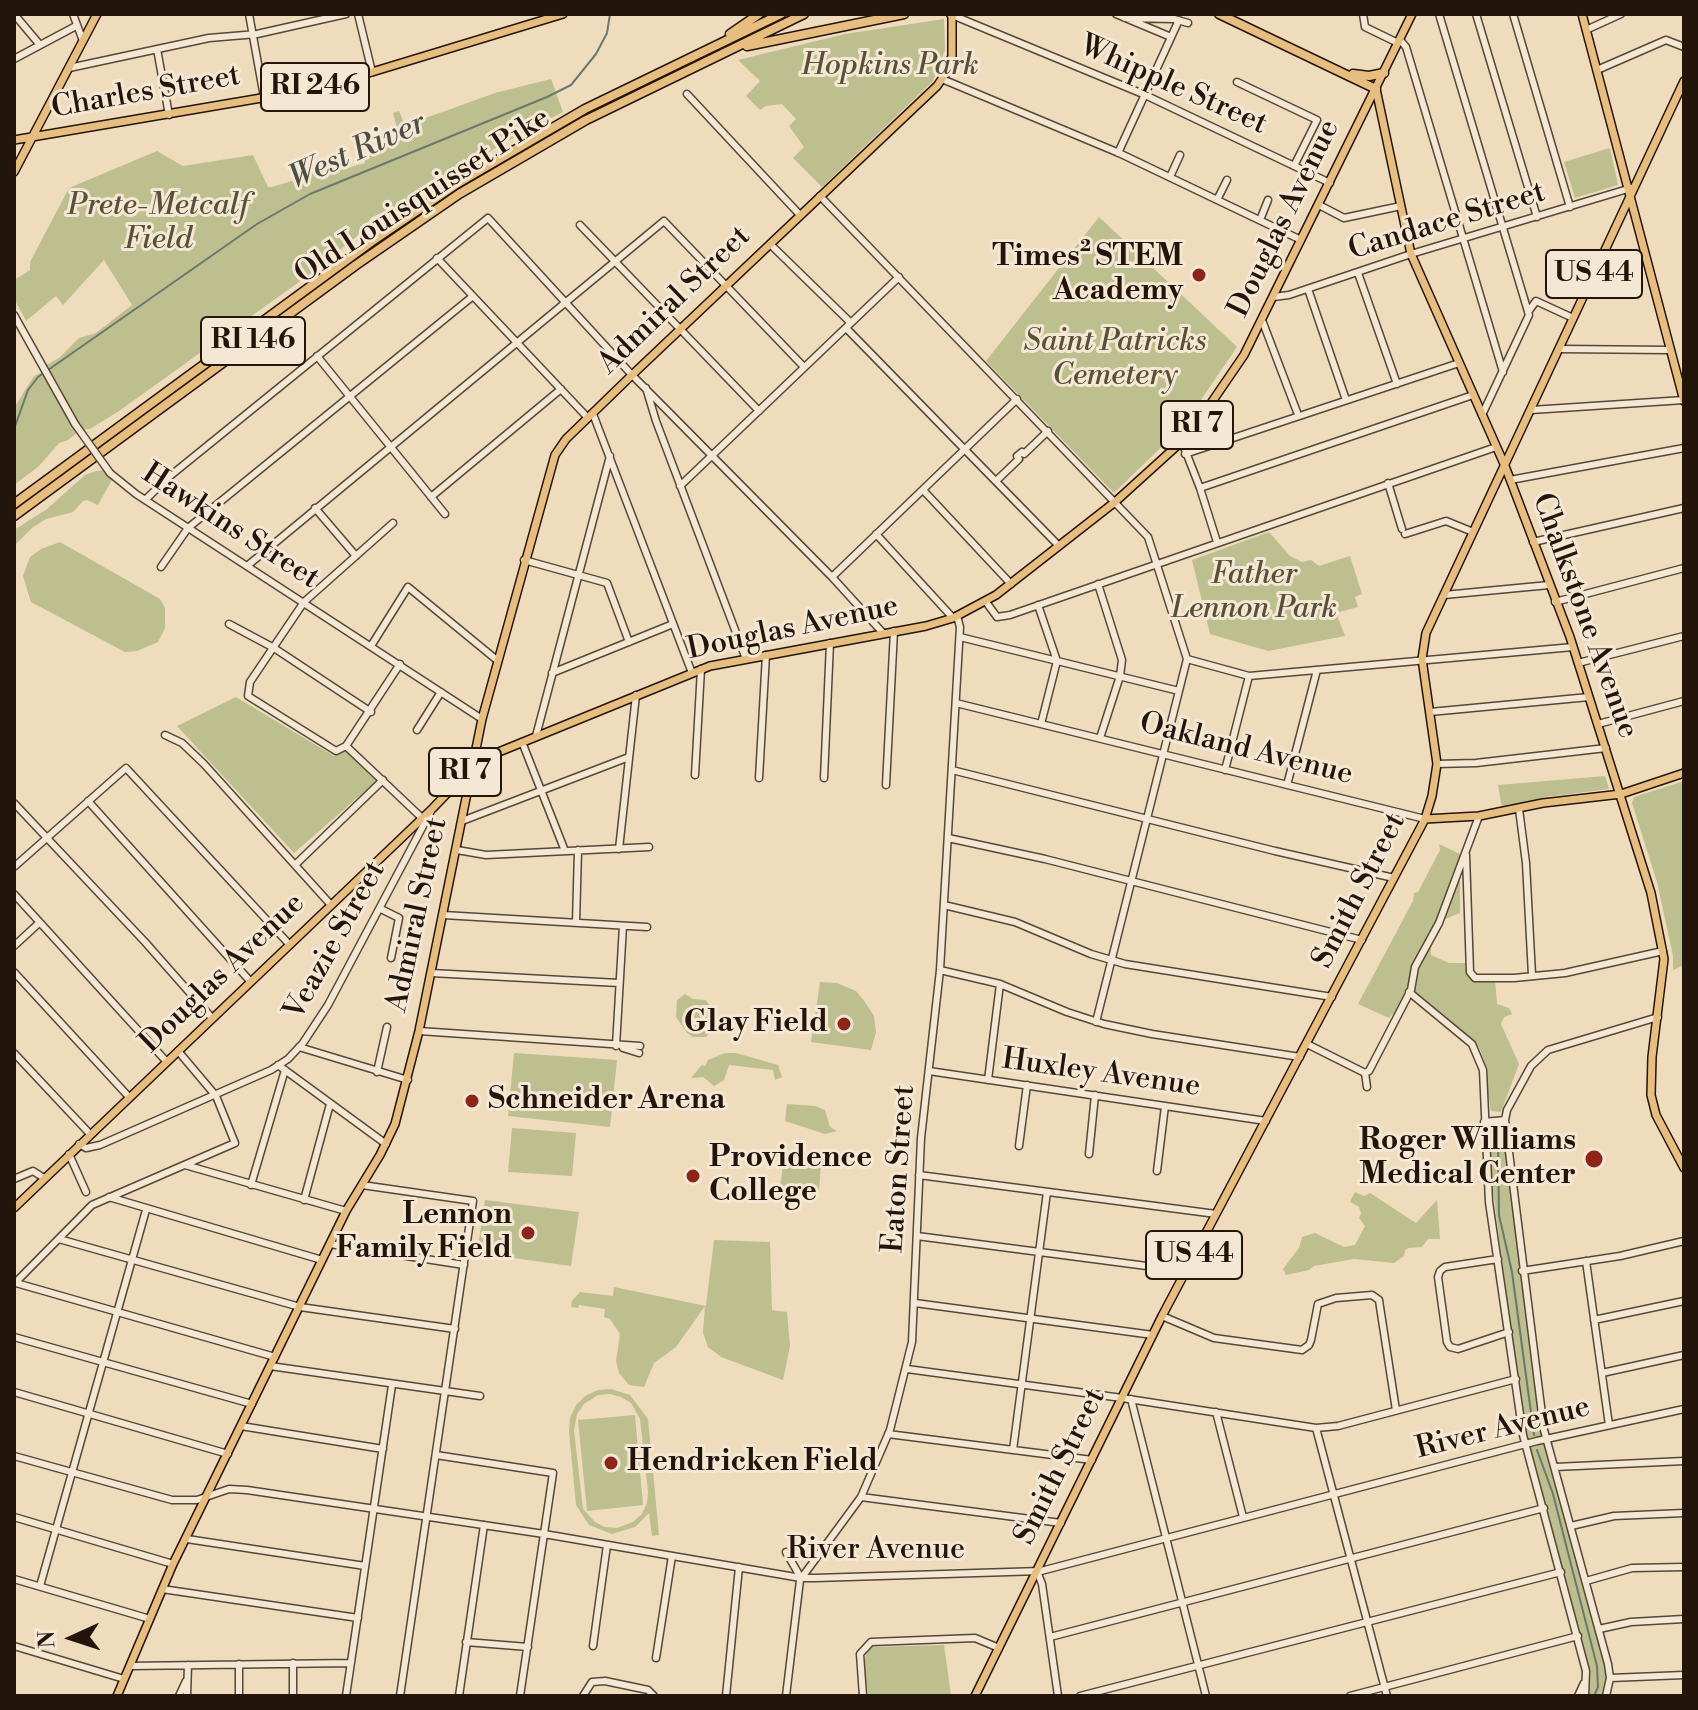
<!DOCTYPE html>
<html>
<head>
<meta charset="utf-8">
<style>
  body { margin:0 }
  #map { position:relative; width:1698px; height:1710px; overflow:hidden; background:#eedcbd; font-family:"Libre Bodoni",serif }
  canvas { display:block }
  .frame { position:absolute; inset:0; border:16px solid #23150a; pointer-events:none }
  .north { position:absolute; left:32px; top:1598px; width:80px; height:80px; -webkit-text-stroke:6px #f4e8d4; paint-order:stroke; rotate:267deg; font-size:22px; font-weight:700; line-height:32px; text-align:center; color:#23150a }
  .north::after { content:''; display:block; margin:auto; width:28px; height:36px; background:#23150a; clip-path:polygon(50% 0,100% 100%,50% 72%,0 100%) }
</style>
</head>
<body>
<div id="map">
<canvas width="1698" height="1710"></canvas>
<div class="frame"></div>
<div class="north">N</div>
</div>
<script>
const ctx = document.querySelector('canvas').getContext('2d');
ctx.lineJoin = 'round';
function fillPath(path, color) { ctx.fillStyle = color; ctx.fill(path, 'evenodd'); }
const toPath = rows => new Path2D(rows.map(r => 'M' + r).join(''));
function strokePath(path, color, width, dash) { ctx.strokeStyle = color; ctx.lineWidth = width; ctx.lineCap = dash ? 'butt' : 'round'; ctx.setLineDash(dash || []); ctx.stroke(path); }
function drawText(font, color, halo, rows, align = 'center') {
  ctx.font = font + ' "Libre Bodoni",serif'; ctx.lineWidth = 6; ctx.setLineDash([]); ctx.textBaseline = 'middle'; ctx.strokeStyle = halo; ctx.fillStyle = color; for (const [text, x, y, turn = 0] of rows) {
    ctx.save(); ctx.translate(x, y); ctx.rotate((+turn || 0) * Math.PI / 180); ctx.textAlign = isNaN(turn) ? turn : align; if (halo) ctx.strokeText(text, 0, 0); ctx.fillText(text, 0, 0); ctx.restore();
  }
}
fillPath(toPath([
  [944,19,945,50,933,81,822,187,793,158,804,147,789,126,796,119,782,104,766,106,760,110,746,96,760,81,738,60,845,34],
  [551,79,563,112,502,144,411,201,372,217,357,236,317,269,119,411,90,429,80,430,68,440,59,443,39,466,14,485,14,408,34,376,45,371,45,366,59,358,79,338,96,333,132,305,104,260,63,305,56,296,26,321,22,313,14,299,14,280,30,270,30,262,69,188,157,151,183,166,253,155,268,187,272,187,305,177,310,169,325,174,365,163,364,154,387,147,386,139,399,135,393,113,399,111,404,123,409,124,495,93],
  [1610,148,1618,185,1575,198,1564,162],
  [1099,217,1237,347,1183,426,1114,493,986,361],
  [107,470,113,478,98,505,87,500,83,501,73,512,46,519,32,528,14,546,14,530,47,509,85,475,96,471],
  [1269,532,1290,556,1302,562,1311,560,1319,566,1350,556,1362,594,1355,597,1358,607,1336,613,1345,636,1268,651,1210,634,1192,560],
  [60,542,160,599,165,608,165,628,158,642,137,651,125,652,31,602,23,576,30,557,41,549],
  [236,697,334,756,352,747,380,778,294,853,177,726],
  [1605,776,1609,789,1546,797,1502,808,1498,785],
  [1684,781,1684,965,1673,970,1673,956,1657,882,1632,803,1634,797],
  [1439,844,1464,856,1460,868,1460,913,1440,921,1431,938,1431,955,1449,963,1468,963,1470,973,1495,979,1497,1004,1509,1008,1512,1014,1504,1017,1501,1024,1519,1064,1501,1112,1491,1111,1486,1081,1488,1071,1479,1047,1474,1047,1412,995,1389,1018,1358,1004,1413,901,1414,893,1418,892,1440,850],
  [820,982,837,983,856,991,865,1002,874,1016,876,1032,871,1050,811,1042],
  [685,994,693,999,706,1000,712,1009,714,1028,706,1037,693,1037,687,1033,676,1017,677,1000],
  [514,1053,617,1060,610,1127,508,1116],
  [725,1053,736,1053,778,1065,782,1077,775,1080,773,1070,729,1065,724,1080,714,1086,703,1077,691,1078,702,1065,705,1066,708,1060],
  [787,1104,815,1106,825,1110,830,1127,837,1131,825,1134,785,1121],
  [1484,1122,1505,1125,1547,1439,1610,1678,1606,1696,1587,1696,1589,1679,1526,1445],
  [512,1128,576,1133,572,1176,508,1172],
  [802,1163,821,1165,819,1190,780,1187,783,1166,801,1168],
  [1355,1192,1364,1196,1370,1193,1416,1223,1437,1200,1440,1239,1428,1239,1422,1247,1409,1248,1405,1250,1404,1256,1394,1263,1354,1259,1314,1266,1309,1270,1286,1275,1283,1269,1299,1248,1302,1237,1315,1233,1344,1247,1355,1245,1365,1226,1359,1218,1361,1213,1359,1207,1350,1202],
  [485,1200,579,1212,571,1266,477,1253],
  [714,1240,770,1242,772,1310,787,1312,790,1346,783,1380,721,1357,708,1347,703,1333,705,1306,676,1347,654,1363,644,1387,629,1385,619,1373,616,1361,620,1334,610,1319,604,1317,605,1309,579,1305,578,1308,571,1307,572,1301,580,1292,613,1296,614,1287,706,1306],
  [611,1389,630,1395,648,1419,659,1535,652,1536,649,1513,635,1527,612,1534,589,1525,576,1505,569,1431,570,1418,576,1405,585,1396,598,1390],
  [610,1394,621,1397,631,1403,640,1419,648,1492,647,1503,642,1514,633,1522,617,1528,605,1527,595,1522,583,1509,574,1430,577,1414,584,1404,598,1395],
  [635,1415,643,1505,587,1511,578,1420],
  [944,1645,951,1696,868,1696,864,1664,867,1651,872,1647]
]), '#bdbf8e');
strokePath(toPath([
  [14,429,28,390,38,377,257,224,310,194,547,97,571,85,596,54,607,33,610,14],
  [1498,1140,1499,1215,1512,1272,1534,1435],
  [1537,1450,1553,1494,1597,1666,1598,1687,1594,1696]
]), '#6a7970', 2);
const minor = toPath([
  [14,14,40,45],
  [73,14,83,41],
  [249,14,264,97],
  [358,14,372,72],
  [1116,14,1171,37],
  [1363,14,1365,27,1398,43],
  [1439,14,1529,315,1482,415],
  [1476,14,1537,217],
  [1513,14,1570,207],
  [952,15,1143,94,1330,183],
  [1125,18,1174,19,1188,23],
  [1586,30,1621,14],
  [1400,40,1406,47,1503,372],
  [157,49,169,115],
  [14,59,76,26],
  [69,68,209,38,257,34,346,14],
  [1597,70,1666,40,1684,47],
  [942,79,1119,153,1301,240],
  [1237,82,1317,120,1294,166],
  [687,94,800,215],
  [1118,153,1179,20],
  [1170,177,1180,155],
  [820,196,1148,537,1187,659,1096,1022],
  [1217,200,1227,180],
  [1319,205,1344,218,1401,206],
  [1260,220,1268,200],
  [580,225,759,411],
  [770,244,851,323],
  [437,258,588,418],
  [1358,273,1397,384],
  [1308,289,1346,400],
  [1273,297,1289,295,1411,254,1631,188],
  [1528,312,1536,301,1573,318],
  [14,315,75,424],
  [1262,320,1297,412],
  [846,328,1059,546],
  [1559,349,1670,350],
  [317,356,445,514],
  [646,388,656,421,746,659],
  [1531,410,1684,400],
  [593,414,692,673],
  [1182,442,1200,488,1217,542],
  [1185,454,1459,363],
  [110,473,136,494,482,719],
  [1510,480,1684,448],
  [996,481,1019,459,1017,456,1022,452,1024,454,1048,431],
  [1388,483,1402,529],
  [680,486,899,277],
  [1200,488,1473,395],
  [923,490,1011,584],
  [431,497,561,389],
  [145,500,170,476,488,218,632,375,832,577,883,633],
  [315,508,356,556],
  [393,523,304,602,250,682,248,696,336,751,346,746,400,664],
  [876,534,953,618],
  [1405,534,1446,521,1473,532],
  [1533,542,1684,508],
  [524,560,607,583,629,642],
  [247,566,664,221,804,367],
  [161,567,188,528,473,296],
  [832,577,1017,399],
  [1098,584,1122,660,1120,676,1100,738],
  [1444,595,1549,585],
  [986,602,997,617,1010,615,1496,447],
  [1555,602,1684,568],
  [1038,605,1057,661,1041,724],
  [229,624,274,648,371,712],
  [960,637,1179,691],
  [371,646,408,587,498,661],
  [1187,659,1249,676,1573,647],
  [1578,663,1684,636],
  [552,673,673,624],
  [956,703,1425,819],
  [1430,712,1589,697],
  [1598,724,1684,701],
  [417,730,441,692],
  [165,735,182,743,204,764,331,905],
  [536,736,610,456],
  [522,742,565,851],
  [346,746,422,818],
  [1437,764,1476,763,1606,748],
  [952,770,1275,851,1394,878],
  [1225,770,1249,676],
  [695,775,701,669],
  [759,778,766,655],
  [824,778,830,643],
  [886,785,894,631],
  [1287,785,1317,670],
  [88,801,250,981],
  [14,803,145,942,212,1018],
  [1519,809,1526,863,1532,975],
  [462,821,629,757],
  [948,838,1045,859,1362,940],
  [619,849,636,695],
  [457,850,486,855,649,847],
  [1466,855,1470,972,1475,978,1514,978,1565,973,1663,951],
  [295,865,383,780],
  [14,867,126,768,289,944],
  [14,894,166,1061],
  [944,905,1015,922,1091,954,1125,964,1332,997],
  [381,909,399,918,391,958],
  [443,915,647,927],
  [576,923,578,850],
  [14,946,39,923],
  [940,970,1000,984,1067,1012,1104,1024,1152,1034,1300,1057],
  [14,972,129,1097],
  [431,973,619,983],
  [1409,992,1472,1044,1483,1070,1489,1202,1523,1435,1586,1671,1585,1696],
  [419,1031,640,1046],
  [1307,1044,1365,1073],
  [616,1046,623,926],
  [299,1047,408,1080],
  [623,1048,639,1053],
  [14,1053,90,1134],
  [278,1065,386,1144],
  [929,1071,1266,1121],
  [377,1072,387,1027],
  [1365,1073,1369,1071,1411,990,1415,967,1439,923,1479,816],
  [1365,1073,1367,1087],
  [988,1080,1000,984],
  [1505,1120,1544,1430,1608,1664,1610,1678,1606,1696],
  [1484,1122,1505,1120,1507,1110,1531,1066,1548,1050,1658,1017],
  [79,1144,86,1148,100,1145,271,1070,288,1059,303,1043,328,1005,431,811],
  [1019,1146,1027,1085],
  [69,1154,86,1192],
  [1089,1154,1095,1095],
  [185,1165,346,1211],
  [1157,1171,1165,1106],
  [919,1175,1216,1214],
  [14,1179,33,1171,44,1178],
  [251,1185,285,1070],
  [362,1185,473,1201,400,1696],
  [109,1197,322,1260],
  [304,1200,330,1104],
  [917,1236,1185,1271],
  [59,1239,300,1307,455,1329],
  [330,1244,464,1265],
  [1498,1259,1445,1267,1440,1271,1438,1277,1447,1342,1450,1347,1458,1349,1509,1332],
  [1586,1261,1609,1425],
  [1522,1271,1620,1256,1684,1241],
  [16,1283,275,1357],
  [14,1284,92,1205,235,1143,216,1096,178,1051],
  [915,1303,1153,1335],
  [1162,1316,1214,1338,1302,1350,1309,1345,1311,1340,1318,1304,1336,1298,1372,1295,1379,1300,1380,1307,1396,1410],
  [1594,1320,1684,1301],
  [14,1337,252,1404],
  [270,1366,480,1396],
  [907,1369,1122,1398,1316,1428,1338,1426,1516,1379],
  [1602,1373,1684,1355],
  [14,1392,228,1454],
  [1131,1399,1206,1696],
  [1216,1412,1243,1517],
  [241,1426,383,1449],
  [1316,1428,1387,1696],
  [888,1434,1092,1460],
  [1013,1450,1047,1192],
  [436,1455,553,1473,520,1696],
  [14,1456,172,1500,197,1500,229,1489,247,1490,544,1534,801,1578,815,1578,1041,1571,1537,1441,1684,1409],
  [1555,1467,1684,1461],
  [861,1497,1061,1523],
  [14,1517,173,1564],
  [1571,1526,1614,1516,1684,1513],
  [187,1539,365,1566],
  [786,1552,801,1578],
  [1037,1571,1042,1584,1058,1696],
  [14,1579,150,1619],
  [1586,1581,1632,1568,1684,1567],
  [40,1586,146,1210],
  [162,1589,358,1618],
  [1599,1629,1631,1622,1684,1619],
  [1050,1637,1544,1508],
  [466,1642,528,1647],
  [14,1646,124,1679],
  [593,1646,607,1545],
  [656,1658,672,1556],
  [130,1666,351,1663],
  [1610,1678,1684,1675],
  [179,1696,186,1681],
  [187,1696,188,1665],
  [239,1696,239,1664],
  [293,1696,293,1663],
  [346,1696,392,1385],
  [459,1696,484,1525],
  [583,1696,592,1682,605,1681,648,1690,654,1696],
  [726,1696,739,1567],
  [786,1696,800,1580,861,1497,890,1430,912,1342,921,1138,940,970,960,627,957,616],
  [863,1696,860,1654,871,1642,975,1638,999,1648],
  [1080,1696,1561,1572],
  [1350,1696,1578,1636],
  [1578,1696,1584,1683]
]);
const major = toPath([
  [1582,14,1684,401],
  [1376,89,1411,254,1505,466,1570,637,1651,893,1664,959,1652,1057,1651,1095,1656,1115,1684,1168],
  [14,140,285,94,372,72,563,14],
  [14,172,97,14],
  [1425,819,1479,816,1543,803,1621,794,1684,773],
  [14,1208,433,808,479,760,710,666,926,626,953,618,996,595,1115,502,1190,434,1244,355,1412,14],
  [117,1696,173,1564,346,1211,380,1155,395,1124,419,1031,482,719,555,455,566,439,632,375,937,86,946,73,952,56,952,14],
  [975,1696,1162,1316,1425,819,1432,796,1437,764,1422,659,1426,633,1684,81]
]);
const highway = toPath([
  [951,14,952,15],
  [1219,14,1376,89],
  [730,34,759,14],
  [747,46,904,14],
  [1353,74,1369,76,1384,73],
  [14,504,371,242,458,183,585,109,781,14],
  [14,516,356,265,459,194,586,120,804,14]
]);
strokePath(minor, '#564737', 9);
strokePath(major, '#23150a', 10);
strokePath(highway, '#23150a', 11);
strokePath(minor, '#f4e8d4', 6);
strokePath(major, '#e7be7e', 7);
strokePath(highway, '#e7be7e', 8);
const minorBridge = toPath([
  [75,424,110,473]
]);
strokePath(minorBridge, '#564737', 9, []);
strokePath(minorBridge, '#f4e8d4', 6);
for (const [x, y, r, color] of [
  [1199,275,8,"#8f2418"],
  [844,1024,8,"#8f2418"],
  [472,1101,8,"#8f2418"],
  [1594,1159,10,"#8f2418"],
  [693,1176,8,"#8f2418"],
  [528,1233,8,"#8f2418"],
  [611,1463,8,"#8f2418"]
]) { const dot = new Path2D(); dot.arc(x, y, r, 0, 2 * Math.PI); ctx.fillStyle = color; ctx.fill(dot); strokePath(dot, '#f4e8d4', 3); }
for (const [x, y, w] of [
  [315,87,108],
  [1594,274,96],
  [253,341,104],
  [1197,425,72],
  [465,772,72],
  [1194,1255,96]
]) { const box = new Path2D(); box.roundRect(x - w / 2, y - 24, w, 48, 6); ctx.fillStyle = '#f4e8d4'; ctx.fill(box); strokePath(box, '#23150a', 2); }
drawText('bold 28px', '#23150a', null, [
  ["RI 246",315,87],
  ["US 44",1594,274],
  ["RI 146",253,341],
  ["RI 7",1197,425],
  ["RI 7",465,772],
  ["US 44",1194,1255]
]);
drawText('italic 30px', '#595038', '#f4e8d4', [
  ["Hopkins Park",890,67],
  ["Prete-Metcalf",158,207],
  ["Field",158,241],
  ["Saint Patricks",1115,343],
  ["Cemetery",1115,377],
  ["Father",1254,576],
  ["Lennon Park",1254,610]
]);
drawText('30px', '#23150a', '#f4e8d4', [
  ["Whipple Street",1173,86,24],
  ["Charles Street",146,93,-10],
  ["Old Louisquisset Pike",423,197,-33],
  ["Douglas Avenue",1285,219,-64],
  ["Candace Street",1447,222,-17],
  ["Admiral Street",675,301,-44],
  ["Hawkins Street",230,527,33],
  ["Chalkstone Avenue",1584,616,70],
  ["Douglas Avenue",793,629,-12],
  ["Oakland Avenue",1246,750,14],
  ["Smith Street",1360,891,-63],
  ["Admiral Street",418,915,-78],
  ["Veazie Street",336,941,-61],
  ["Douglas Avenue",223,974,-44],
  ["Huxley Avenue",1101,1074,8],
  ["Eaton Street",900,1169,-86],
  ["River Avenue",1503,1429,-14],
  ["Smith Street",1061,1467,-64],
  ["River Avenue",876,1551]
]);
drawText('bold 30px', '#23150a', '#f4e8d4', [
  ["Times² STEM",1183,258],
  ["Academy",1183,292],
  ["Glay Field",828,1024],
  ["Schneider Arena",488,1101,"left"],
  ["Roger Williams",1576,1142],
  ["Medical Center",1576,1176],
  ["Providence",709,1159,"left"],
  ["College",709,1193,"left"],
  ["Lennon",512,1216],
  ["Family Field",512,1250],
  ["Hendricken Field",627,1463,"left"]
], 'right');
drawText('italic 32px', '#4c4f46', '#f4e8d4', [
  ["West River",358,152,-24]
]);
</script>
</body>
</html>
